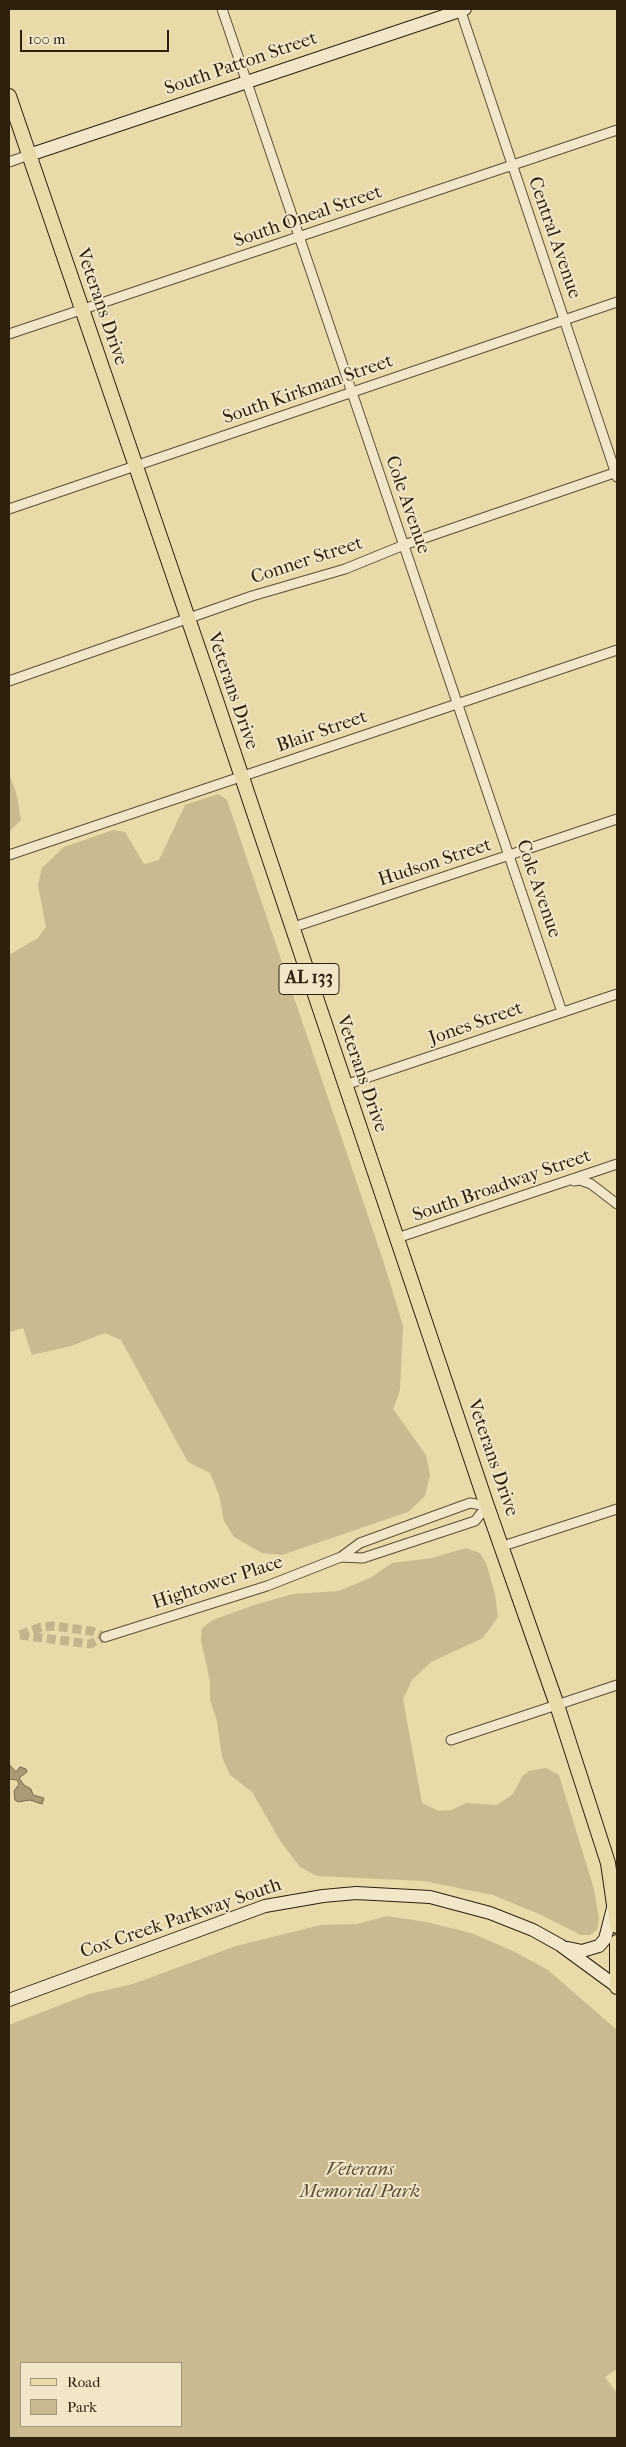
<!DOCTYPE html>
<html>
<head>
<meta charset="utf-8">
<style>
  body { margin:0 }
  #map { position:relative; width:626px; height:2447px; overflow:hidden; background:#e9daaa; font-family:"IM FELL French Canon",serif }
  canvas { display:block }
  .frame { position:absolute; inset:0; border:10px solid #2d200d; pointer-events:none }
  .legend { position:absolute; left:20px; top:2362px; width:162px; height:65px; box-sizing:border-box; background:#f1e7c8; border:1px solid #a3977d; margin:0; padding:6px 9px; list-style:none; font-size:15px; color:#2d200d }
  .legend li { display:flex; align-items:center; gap:10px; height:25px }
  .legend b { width:25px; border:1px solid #a3977d }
  .scale { position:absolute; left:20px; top:30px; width:149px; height:22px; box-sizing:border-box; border:2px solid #2d200d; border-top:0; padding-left:6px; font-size:15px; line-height:18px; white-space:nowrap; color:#2d200d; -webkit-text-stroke:4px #f1e7c8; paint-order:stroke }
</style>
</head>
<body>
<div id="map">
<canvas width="626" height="2447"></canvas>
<div class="frame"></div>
<ul class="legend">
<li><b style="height:6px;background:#e9daaa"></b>Road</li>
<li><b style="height:14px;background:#c9ba8f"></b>Park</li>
</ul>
<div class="scale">100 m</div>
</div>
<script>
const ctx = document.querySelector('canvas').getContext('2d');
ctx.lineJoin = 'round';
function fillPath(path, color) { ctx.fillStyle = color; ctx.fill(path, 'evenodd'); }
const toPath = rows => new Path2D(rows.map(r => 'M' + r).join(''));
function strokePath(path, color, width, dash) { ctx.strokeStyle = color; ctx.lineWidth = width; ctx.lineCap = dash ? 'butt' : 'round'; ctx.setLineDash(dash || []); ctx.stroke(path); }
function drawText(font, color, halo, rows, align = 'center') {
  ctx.font = font + ' "IM FELL French Canon",serif'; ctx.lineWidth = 4; ctx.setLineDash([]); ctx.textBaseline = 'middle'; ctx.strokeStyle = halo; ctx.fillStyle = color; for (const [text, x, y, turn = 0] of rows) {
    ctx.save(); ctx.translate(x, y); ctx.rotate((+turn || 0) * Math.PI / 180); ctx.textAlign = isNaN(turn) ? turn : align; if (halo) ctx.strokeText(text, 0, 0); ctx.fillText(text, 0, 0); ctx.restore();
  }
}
fillPath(toPath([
  [9,773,17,796,21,820,9,832],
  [218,794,227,800,383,1260,403,1326,400,1390,393,1409,426,1455,430,1475,425,1496,408,1512,282,1555,262,1553,234,1537,224,1521,219,1495,210,1473,188,1462,121,1340,105,1333,71,1346,32,1355,23,1328,9,1332,9,955,38,938,46,927,38,885,42,868,64,847,113,830,125,832,144,864,159,860,185,805],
  [466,1548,480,1553,486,1563,495,1594,498,1617,483,1638,431,1662,412,1680,403,1699,422,1803,439,1811,451,1810,467,1803,497,1805,513,1794,522,1777,529,1771,546,1768,559,1775,594,1889,599,1919,597,1930,590,1935,581,1935,539,1914,493,1895,424,1881,317,1876,300,1867,281,1842,252,1792,230,1775,222,1757,217,1721,210,1700,210,1681,201,1640,202,1628,213,1620,254,1605,293,1594,339,1591,372,1577,392,1563,432,1558],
  [387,1916,426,1922,471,1933,513,1951,548,1970,617,2030,617,2369,605,2377,617,2393,617,2438,9,2438,9,2025,89,1994,133,1984,236,1946,321,1925,357,1924],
  [21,2363,181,2363,181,2426,21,2426]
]), '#c9ba8f');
const water = toPath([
  [9,1764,16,1772,20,1767,26,1769,27,1772,19,1778,24,1785,31,1789,33,1795,44,1798,42,1804,30,1800,18,1802,15,1800,14,1791,19,1784,17,1780,9,1779,9,1764]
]);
fillPath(water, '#a99b75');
strokePath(water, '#776a4b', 1);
strokePath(toPath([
  [20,1635,41,1627,54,1626,91,1631,105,1637],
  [20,1635,90,1644,105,1637]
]), '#c3b58b', 9, [9, 4.5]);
const street = toPath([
  [222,9,562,1012],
  [460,9,617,477],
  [9,162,29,155],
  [9,334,617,130],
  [9,509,617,302],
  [9,681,252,596,345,569,404,545,617,472],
  [9,855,617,650],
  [291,928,617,819],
  [345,1085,617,994],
  [574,1181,580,1180,591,1184,617,1204],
  [397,1238,617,1164],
  [503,1546,617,1509],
  [105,1637,267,1586,341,1557,360,1543,470,1503,487,1506,475,1521,363,1558,341,1557],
  [451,1740,617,1685]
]);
const secondary = toPath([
  [29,155,465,9],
  [568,1948,582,1951,599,1946,605,1939,614,1904],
  [9,2000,265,1906,323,1896,356,1893,430,1897,490,1913,533,1930,560,1945,616,1986]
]);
const primary = toPath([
  [9,96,215,697,487,1506,557,1705,608,1863,617,1926],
  [617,1942,617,1987]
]);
strokePath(street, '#5c4e34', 11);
strokePath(secondary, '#2d200d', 14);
strokePath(primary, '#2d200d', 16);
strokePath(street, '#f1e7c8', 9);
strokePath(secondary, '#f1e7c8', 12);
strokePath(primary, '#e9daaa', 14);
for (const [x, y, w] of [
  [309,979,60]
]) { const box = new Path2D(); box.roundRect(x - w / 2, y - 15.5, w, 31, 4); ctx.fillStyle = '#f1e7c8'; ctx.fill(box); strokePath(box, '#2d200d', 1); }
drawText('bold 18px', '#2d200d', null, [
  ["AL 133",309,979]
]);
drawText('19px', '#2d200d', '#f1e7c8', [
  ["South Patton Street",241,64,-19],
  ["South Oneal Street",308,217,-19],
  ["Central Avenue",554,238,71],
  ["Veterans Drive",101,307,71],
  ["South Kirkman Street",308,390,-19],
  ["Cole Avenue",407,505,71],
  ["Conner Street",307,561,-18],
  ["Veterans Drive",232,691,71],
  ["Blair Street",322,732,-19],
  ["Hudson Street",435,863,-18],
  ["Cole Avenue",538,889,71],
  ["Jones Street",476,1024,-19],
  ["Veterans Drive",361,1074,71],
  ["South Broadway Street",502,1186,-19],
  ["Veterans Drive",492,1458,71],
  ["Hightower Place",218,1583,-18],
  ["Cox Creek Parkway South",181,1919,-19]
]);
drawText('italic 19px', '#5c4e34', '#f1e7c8', [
  ["Veterans",360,2170],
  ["Memorial Park",360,2192]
]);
</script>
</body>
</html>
